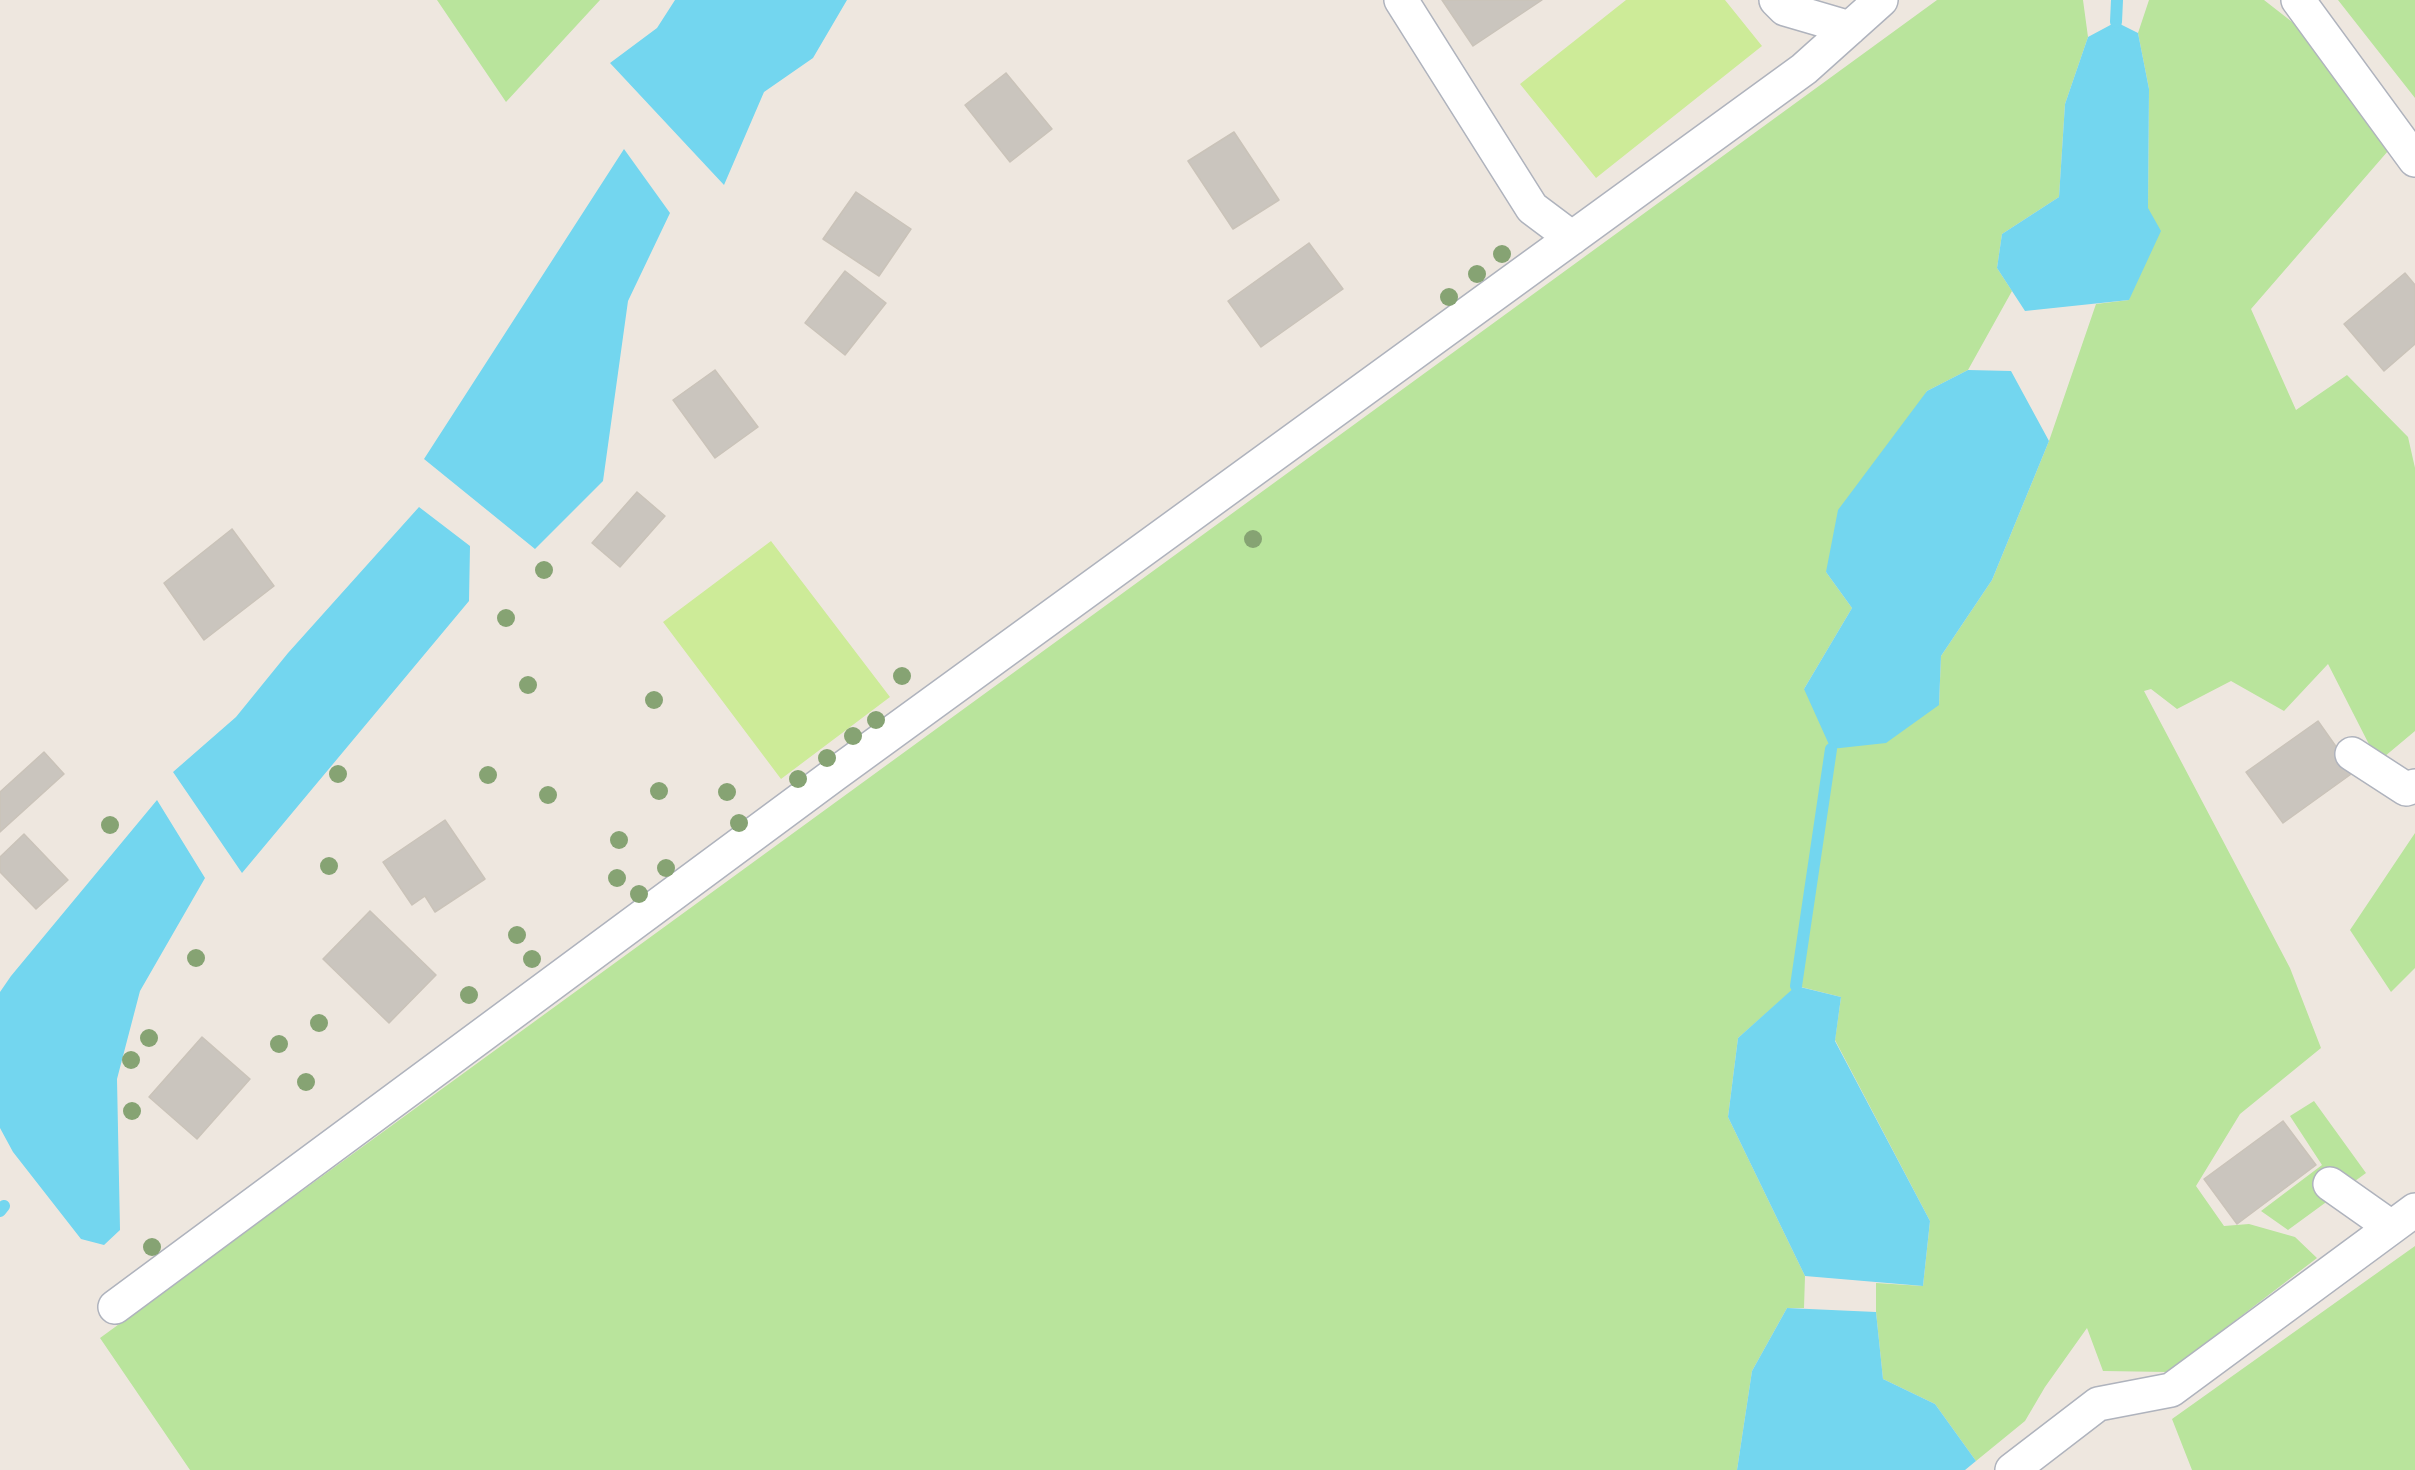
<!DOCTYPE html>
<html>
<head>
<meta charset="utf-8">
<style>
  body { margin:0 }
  canvas { display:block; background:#eee7df }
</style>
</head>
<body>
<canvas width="2415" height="1470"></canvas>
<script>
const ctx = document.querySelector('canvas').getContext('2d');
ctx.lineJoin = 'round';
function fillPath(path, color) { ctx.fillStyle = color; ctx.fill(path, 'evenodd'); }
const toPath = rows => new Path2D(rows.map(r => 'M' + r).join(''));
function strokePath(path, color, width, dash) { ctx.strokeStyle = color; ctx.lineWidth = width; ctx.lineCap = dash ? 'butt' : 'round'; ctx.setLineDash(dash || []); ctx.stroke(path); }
fillPath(toPath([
  [437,0,600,0,506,102],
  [1937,0,2083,0,2088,37,2065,104,2059,197,2002,234,1997,268,2012,291,1968,370,1927,391,1826,572,1852,608,1804,689,1939,705,1941,656,1992,580,2049,441,2096,304,2129,300,2148,208,2149,89,2138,33,2149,0,2264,0,2305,32,2388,151,2251,309,2296,410,2347,375,2408,437,2415,468,2415,731,2378,762,2328,664,2284,711,2231,681,2177,709,2151,689,2144,691,2290,968,2321,1048,2240,1114,2196,1186,2224,1226,2249,1224,2295,1237,2317,1258,2168,1372,2103,1371,2087,1328,2045,1387,2025,1421,1976,1461,1935,1404,1883,1379,1876,1312,1876,1283,1923,1286,1930,1221,1835,1040,1841,997,1797,986,1738,1038,1728,1117,1805,1276,1804,1308,1787,1308,1752,1371,1737,1470,190,1470,100,1338],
  [2338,0,2415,0,2415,99,2415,98],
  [2415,833,2415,968,2391,992,2350,930],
  [2314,1101,2366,1173,2288,1230,2261,1211,2322,1165,2290,1116],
  [2415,1246,2415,1470,2192,1470,2172,1419]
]), '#b9e49c');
fillPath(toPath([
  [1626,0,1725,0,1762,46,1596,178,1520,84],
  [771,541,890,697,781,779,663,622]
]), '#cdeb98');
fillPath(toPath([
  [675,0,847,0,813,58,764,92,724,185,610,63,657,28],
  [2116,22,2138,33,2149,89,2148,208,2161,231,2129,300,2025,311,1997,268,2002,234,2059,197,2065,104,2088,37],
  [624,149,670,213,628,301,603,481,535,549,424,459],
  [1968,370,2011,371,2049,441,1992,580,1941,656,1939,705,1886,743,1831,749,1804,689,1852,608,1826,572,1838,510,1927,391],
  [419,507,470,546,469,601,242,873,173,772,236,717,288,653],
  [157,800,205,878,140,991,117,1079,120,1230,104,1245,81,1239,13,1152,0,1128,0,992,11,976],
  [1796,986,1841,997,1835,1041,1930,1221,1923,1286,1805,1276,1728,1117,1738,1038],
  [1787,1308,1876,1312,1883,1379,1935,1404,1976,1461,1965,1470,1737,1470,1752,1371]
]), '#73d6ef');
strokePath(toPath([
  [2116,22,2117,0],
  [1796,986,1831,749],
  [0,1211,4,1206]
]), '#73d6ef', 12);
const building = toPath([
  [1442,0,1542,0,1473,46,1442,0],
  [1006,73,1052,129,1010,162,965,105,1006,73],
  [1234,132,1279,200,1233,229,1188,161,1234,132],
  [856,192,911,229,879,276,823,239,856,192],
  [1309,243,1343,289,1261,347,1228,301,1309,243],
  [845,271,886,303,845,355,805,323,845,271],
  [2405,273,2415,285,2415,344,2384,371,2344,324,2405,273],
  [715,370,758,427,715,458,673,400,715,370],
  [637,492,665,516,620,567,592,543,637,492],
  [232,529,274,586,204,640,164,583,232,529],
  [2318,721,2354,772,2283,823,2246,772,2318,721],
  [44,752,64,774,0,832,0,792,44,752],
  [445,820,485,879,435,912,425,896,412,905,383,862,445,820],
  [24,834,68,880,36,909,0,872,0,857,24,834],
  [370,911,436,975,389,1023,323,959,370,911],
  [202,1037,250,1079,197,1139,149,1097,202,1037],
  [2283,1121,2316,1165,2237,1224,2204,1179,2283,1121]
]);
fillPath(building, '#cac5be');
strokePath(building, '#cac3b9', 1.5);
const street = toPath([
  [1401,0,1532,208,1572,238],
  [1776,0,1785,9,1850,28],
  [2298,0,2415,160],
  [2352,754,2406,789,2415,786],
  [2330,1184,2391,1227],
  [115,1307,835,774,1804,69,1881,0],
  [2012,1470,2098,1404,2171,1390,2415,1210]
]);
strokePath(street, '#afb3bd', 36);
strokePath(street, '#fff', 33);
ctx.fillStyle = '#86a373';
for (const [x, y] of [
  [1502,254],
  [1477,274],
  [1449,297],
  [1253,539],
  [544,570],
  [506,618],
  [902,676],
  [528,685],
  [654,700],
  [876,720],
  [853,736],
  [827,758],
  [338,774],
  [488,775],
  [798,779],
  [659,791],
  [727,792],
  [548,795],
  [739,823],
  [110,825],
  [619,840],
  [329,866],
  [666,868],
  [617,878],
  [639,894],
  [517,935],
  [196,958],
  [532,959],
  [469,995],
  [319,1023],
  [149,1038],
  [279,1044],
  [131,1060],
  [306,1082],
  [132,1111],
  [152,1247]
]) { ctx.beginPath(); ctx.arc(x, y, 9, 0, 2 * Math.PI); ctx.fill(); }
</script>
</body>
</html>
